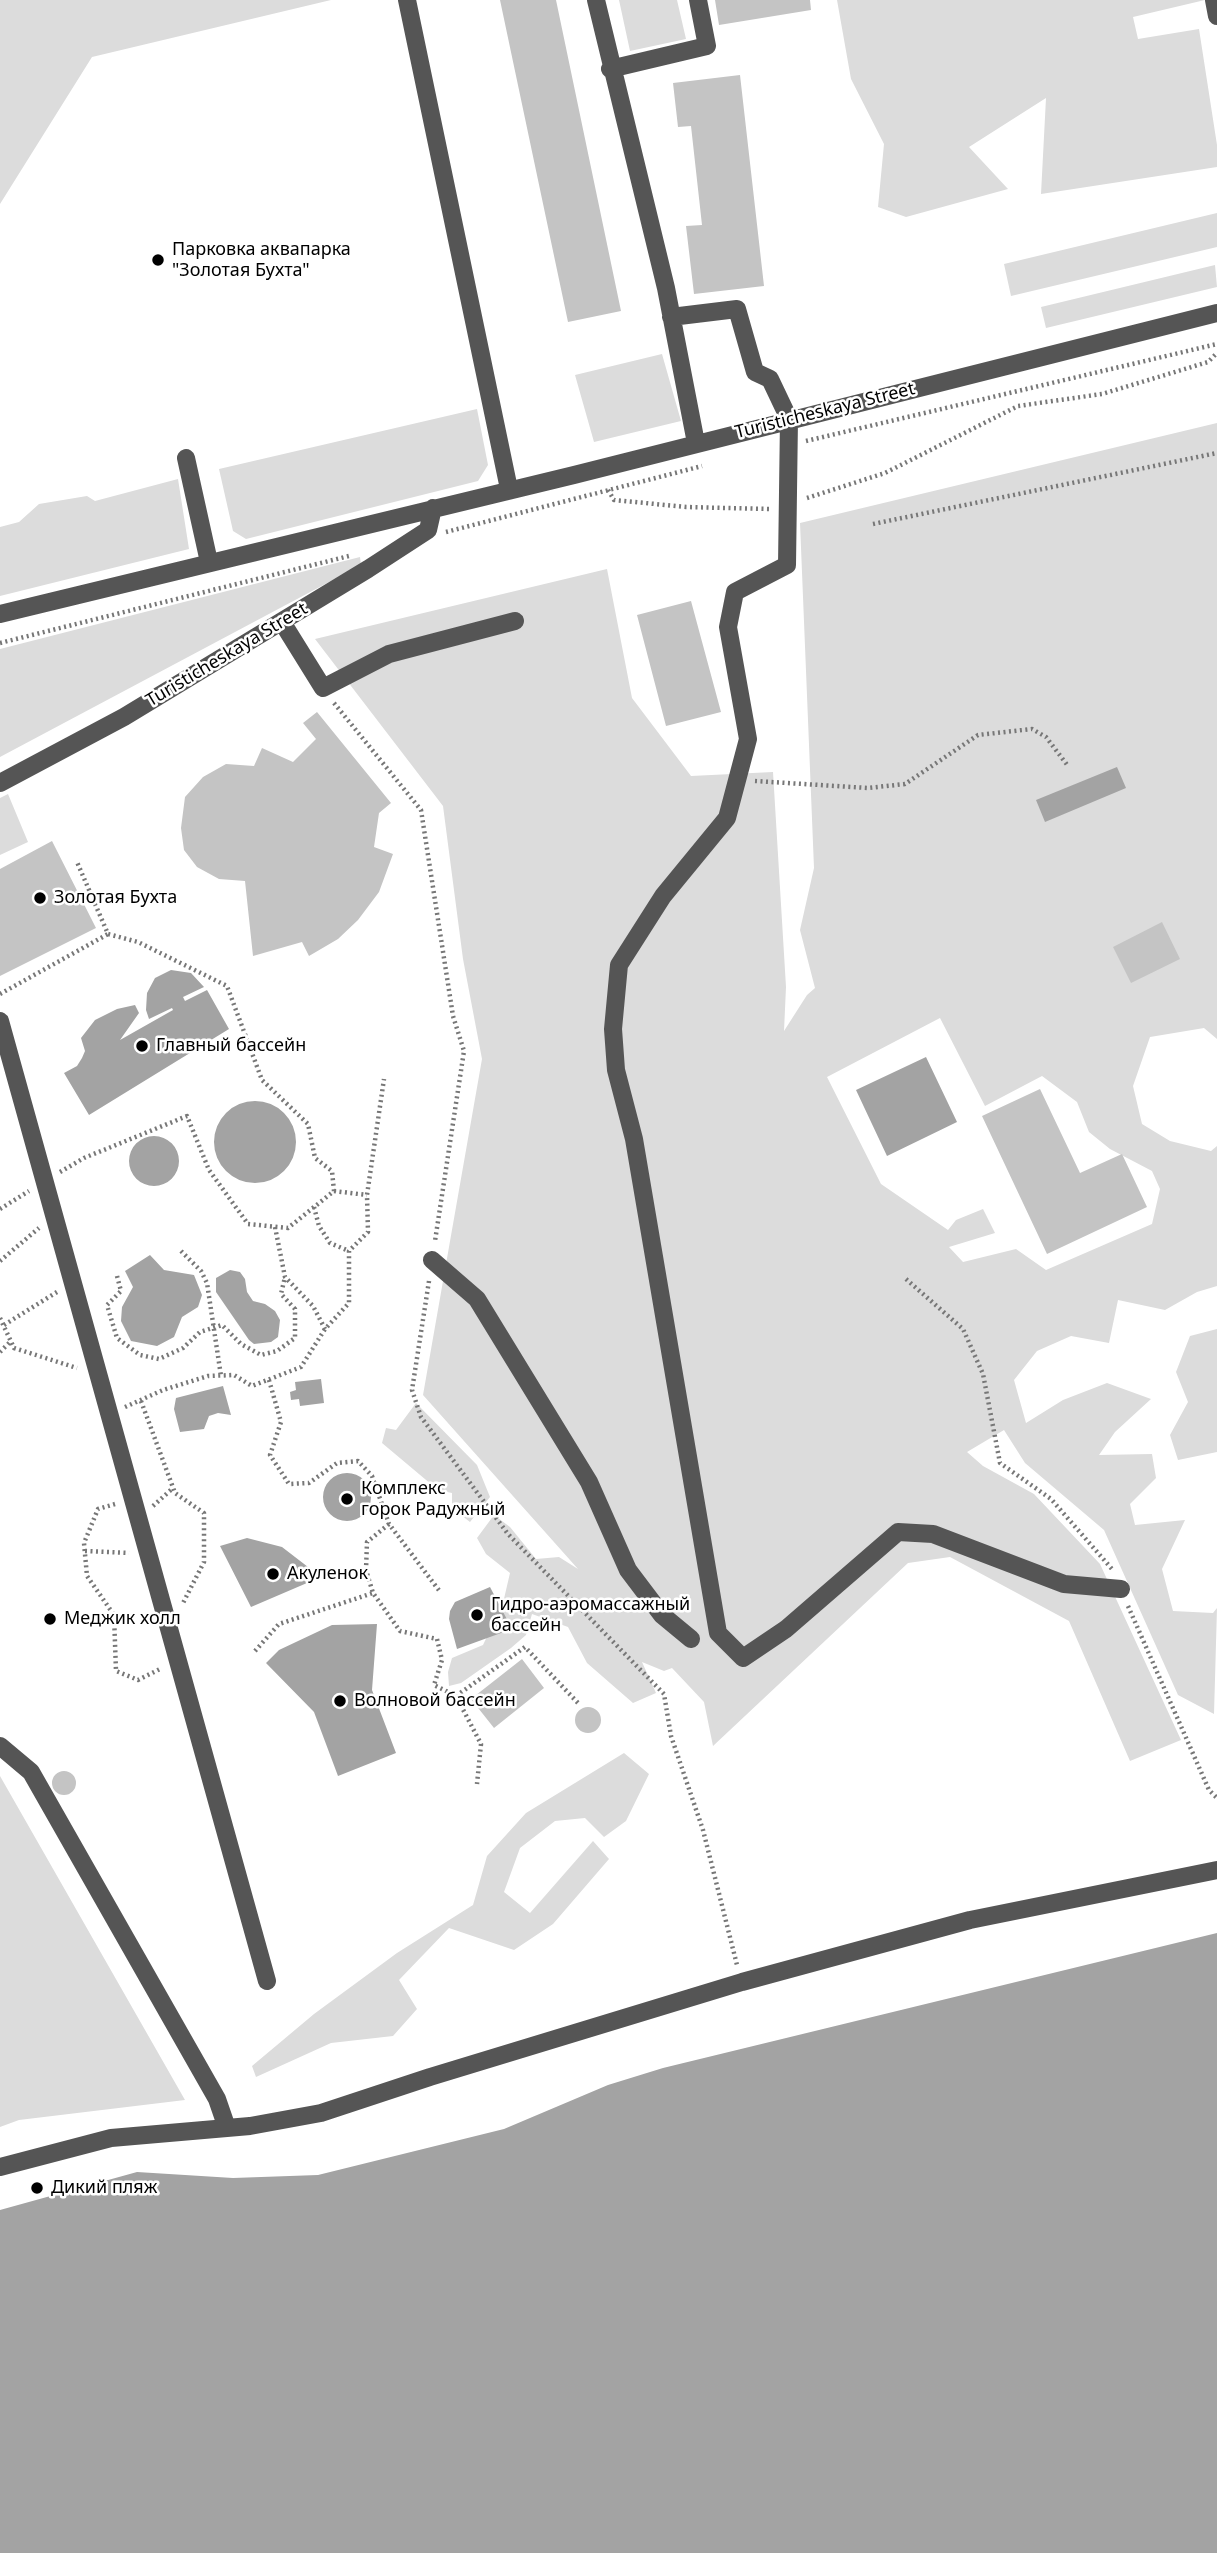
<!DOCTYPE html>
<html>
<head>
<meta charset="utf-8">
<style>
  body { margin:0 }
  canvas { display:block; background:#fff }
</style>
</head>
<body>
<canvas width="1217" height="2553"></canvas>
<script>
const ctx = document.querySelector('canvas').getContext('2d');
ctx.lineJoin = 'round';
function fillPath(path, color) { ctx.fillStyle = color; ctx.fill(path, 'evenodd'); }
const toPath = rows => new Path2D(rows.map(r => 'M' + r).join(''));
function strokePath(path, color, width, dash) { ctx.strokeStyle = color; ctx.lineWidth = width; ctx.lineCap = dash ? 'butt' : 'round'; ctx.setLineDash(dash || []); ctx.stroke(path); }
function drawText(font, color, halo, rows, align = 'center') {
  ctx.font = font + ' "Noto Sans",sans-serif'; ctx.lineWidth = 5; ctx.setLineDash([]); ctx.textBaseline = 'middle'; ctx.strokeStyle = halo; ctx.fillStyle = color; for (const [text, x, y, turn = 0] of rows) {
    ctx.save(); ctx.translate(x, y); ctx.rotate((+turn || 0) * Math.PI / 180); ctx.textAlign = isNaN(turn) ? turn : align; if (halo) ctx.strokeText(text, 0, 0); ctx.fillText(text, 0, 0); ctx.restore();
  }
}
fillPath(toPath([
  [0,0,331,0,92,57,0,204],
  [619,0,677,0,686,39,630,51],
  [837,0,1205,0,1133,17,1138,39,1199,29,1217,145,1217,167,1041,194,1046,98,969,147,1008,189,906,217,878,207,884,144,851,79],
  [1217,213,1217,247,1011,296,1004,264],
  [1215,265,1217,287,1046,328,1041,307],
  [662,354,681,421,594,442,575,375],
  [477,409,488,465,478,481,246,539,233,531,219,469],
  [1217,423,1217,1039,1204,1028,1150,1037,1133,1086,1142,1124,1170,1141,1211,1151,1217,1146,1217,1286,1197,1292,1165,1310,1118,1300,1109,1343,1071,1336,1037,1351,1014,1380,1026,1423,1063,1400,1107,1383,1151,1399,1115,1432,1099,1455,1152,1454,1156,1478,1130,1504,1135,1525,1185,1520,1162,1569,1173,1611,1213,1613,1217,1608,1214,1714,1178,1695,1104,1530,1025,1463,1004,1430,967,1452,983,1466,1034,1494,1100,1564,1181,1740,1130,1761,1069,1621,950,1557,908,1563,713,1746,704,1702,672,1668,664,1671,642,1662,656,1693,633,1703,587,1663,568,1627,532,1614,526,1635,511,1648,461,1683,449,1686,448,1672,452,1658,483,1645,503,1603,510,1573,486,1554,477,1538,494,1515,510,1527,536,1559,559,1557,578,1569,423,1395,482,1059,463,959,443,806,315,639,607,569,632,698,691,776,773,772,786,987,784,1031,807,995,815,988,800,930,814,868,800,523],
  [940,1018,985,1106,1042,1076,1077,1102,1089,1132,1110,1149,1152,1171,1160,1189,1152,1224,1046,1270,1016,1249,963,1262,949,1247,995,1233,983,1209,956,1220,948,1230,881,1184,827,1077],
  [178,479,189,549,0,596,0,527,19,522,39,504,87,496,95,501],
  [360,557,361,565,0,757,0,649],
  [8,794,28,842,0,855,0,798],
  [1217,1329,1217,1452,1178,1460,1170,1435,1188,1402,1176,1372,1190,1336],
  [416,1403,477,1465,490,1497,470,1522,452,1508,452,1493,438,1490,382,1443,386,1428,396,1430],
  [624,1753,649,1774,626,1821,604,1837,585,1818,555,1821,520,1848,504,1892,530,1913,593,1841,609,1859,553,1924,514,1950,449,1928,399,1980,417,2009,393,2036,331,2043,256,2077,252,2066,314,2014,397,1953,473,1905,487,1856,526,1813],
  [0,1776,185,2100,19,2120,0,2127]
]), '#dcdcdc');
fillPath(toPath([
  [1117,767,1126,788,1045,822,1036,800],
  [171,970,191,973,204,987,183,997,185,1001,207,990,229,1029,89,1115,64,1073,77,1066,82,1058,85,1051,81,1038,95,1020,117,1009,135,1005,139,1013,120,1040,173,1010,172,1008,149,1019,146,1010,147,993,155,978],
  [926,1057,957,1122,887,1156,856,1090],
  '214 1142a41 41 0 1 1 82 0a41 41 0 1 1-82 0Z',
  '129 1161a25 25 0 1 1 50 0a25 25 0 1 1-50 0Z',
  [150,1255,164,1270,194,1275,202,1295,198,1307,182,1317,174,1337,157,1346,131,1341,121,1321,122,1307,133,1287,125,1271],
  [230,1270,240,1272,245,1279,247,1292,253,1301,265,1304,275,1311,280,1320,278,1337,271,1342,254,1344,249,1340,216,1292,216,1278],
  [321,1379,324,1403,300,1406,299,1399,291,1400,290,1392,296,1390,295,1382],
  [223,1386,231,1415,218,1413,209,1416,204,1429,180,1432,174,1409,176,1398],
  '323 1497a24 24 0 1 1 48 0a24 24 0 1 1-48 0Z',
  [247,1538,282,1547,308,1567,314,1580,251,1607,220,1546],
  [490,1587,512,1629,457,1649,449,1619,450,1611,455,1602],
  [377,1624,372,1690,396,1753,338,1776,314,1712,266,1663,279,1650,332,1625],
  [1217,1933,1217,2553,0,2553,0,2210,137,2172,233,2178,318,2175,504,2129,608,2085,663,2068]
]), '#a3a3a3');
fillPath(toPath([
  [500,0,556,0,621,311,568,322],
  [715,0,810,0,811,10,719,25],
  [740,75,764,286,694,294,686,226,702,225,691,126,678,127,673,83],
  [691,601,721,712,666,726,637,615],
  [317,712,391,803,379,813,374,847,393,854,379,892,358,920,338,939,309,956,302,942,253,956,245,881,219,879,197,867,184,850,181,828,185,797,203,777,226,764,254,766,262,748,293,762,316,739,303,723],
  [52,841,96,928,0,976,0,869],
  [1162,922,1180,959,1131,983,1113,947],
  [1040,1089,1080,1173,1122,1154,1147,1207,1047,1254,982,1116],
  [522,1659,544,1688,494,1728,471,1699],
  '575 1720a13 13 0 1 1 26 0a13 13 0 1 1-26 0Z',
  '52 1783a12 12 0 1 1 24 0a12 12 0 1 1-24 0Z'
]), '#c4c4c4');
strokePath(toPath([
  [806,441,1217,344],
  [608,490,614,500,686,507,769,509],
  [807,498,885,473,1018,406,1102,394,1208,362,1217,353],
  [873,524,1217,453],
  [446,532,702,466],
  [0,643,349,556],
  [334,703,421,810,453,1016,464,1051,435,1241],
  [755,781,868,788,905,784,978,735,1032,729,1046,737,1068,766],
  [0,994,108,934],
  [60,1172,84,1158,187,1116,209,1170,248,1224,288,1228,334,1191,332,1171,315,1158,308,1124,262,1080,227,986,138,942,108,934,77,862],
  [334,1191,367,1195],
  [314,1207,319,1226,330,1243,349,1251],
  [0,1209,29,1191],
  [275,1227,285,1277,313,1306,325,1329],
  [181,1251,201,1271,207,1283,221,1376],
  [0,1261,39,1228],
  [117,1276,121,1291,107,1305,117,1338,140,1355,159,1359,183,1348,200,1332,222,1325,241,1344,261,1355,277,1351,295,1338,295,1309,281,1294,285,1277],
  [906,1279,963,1329,983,1374,1000,1463,1051,1499,1112,1569],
  [429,1281,412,1390,421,1417,508,1534,664,1694,671,1736,703,1830,737,1965],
  [0,1318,14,1348,77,1368],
  [4,1325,57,1292],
  [0,1352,11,1341],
  [269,1380,281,1422,270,1455,289,1484,309,1483,337,1463,358,1461,372,1476,389,1524,441,1593],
  [141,1401,175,1493,204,1513,204,1562,182,1605],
  [125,1407,163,1390,208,1376,234,1375,252,1386,301,1367,325,1329,349,1303,349,1251,368,1232,367,1195,384,1079],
  [115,1504,98,1509,84,1543,87,1576,114,1615,116,1671,138,1680,160,1669],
  [153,1506,173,1488],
  [389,1524,367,1542,366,1570,373,1593,400,1631,437,1639,442,1660,434,1685,456,1696,481,1744,477,1784],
  [85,1551,129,1553],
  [1128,1606,1209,1790,1217,1798],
  [255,1651,279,1624,373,1593],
  [456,1696,525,1647,578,1703]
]), '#777', 4.5, [2, 3.5]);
strokePath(toPath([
  [407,0,509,489],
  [596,0,666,288,696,443],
  [1214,0,1217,16],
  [610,69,707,46,698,0],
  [671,317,737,309,755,372,770,379,789,419,787,565,735,592,728,627,748,739,727,818,663,896,619,965,613,1029,616,1070,634,1139,718,1633,743,1658,786,1629,898,1532,933,1534,1064,1584,1121,1589],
  [186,458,209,562],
  [0,614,574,475,1217,313],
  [282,622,323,688,389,654,515,621],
  [0,783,124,717,368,569,428,530,433,508],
  [0,1021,267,1981],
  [432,1260,477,1299,589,1482,628,1570,662,1615,691,1639],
  [0,1746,31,1772,217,2099,227,2128],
  [0,2167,111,2138,250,2126,321,2113,430,2077,742,1982,970,1920,1217,1870]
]), '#555', 18);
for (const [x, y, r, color] of [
  [158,260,7,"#000"],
  [40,898,7,"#000"],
  [142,1046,7,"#000"],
  [347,1499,7,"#000"],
  [273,1574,7,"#000"],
  [477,1615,7,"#000"],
  [50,1619,7,"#000"],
  [340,1701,7,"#000"],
  [37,2188,7,"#000"]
]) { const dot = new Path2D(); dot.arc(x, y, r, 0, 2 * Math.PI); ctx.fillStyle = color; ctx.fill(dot); strokePath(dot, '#fff', 2.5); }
drawText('18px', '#000', '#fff', [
  ["Парковка аквапарка",172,250],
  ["\"Золотая Бухта\"",172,271],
  ["Золотая Бухта",54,898],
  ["Главный бассейн",156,1046],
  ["Комплекс",361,1489],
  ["горок Радужный",361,1510],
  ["Акуленок",287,1574],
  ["Гидро-аэромассажный",491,1605],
  ["бассейн",491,1626],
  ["Меджик холл",64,1619],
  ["Волновой бассейн",354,1701],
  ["Дикий пляж",51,2188]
], 'left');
drawText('18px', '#000', '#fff', [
  ["Turisticheskaya Street",825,411,-14],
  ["Turisticheskaya Street",227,655,-31]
]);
</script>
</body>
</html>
